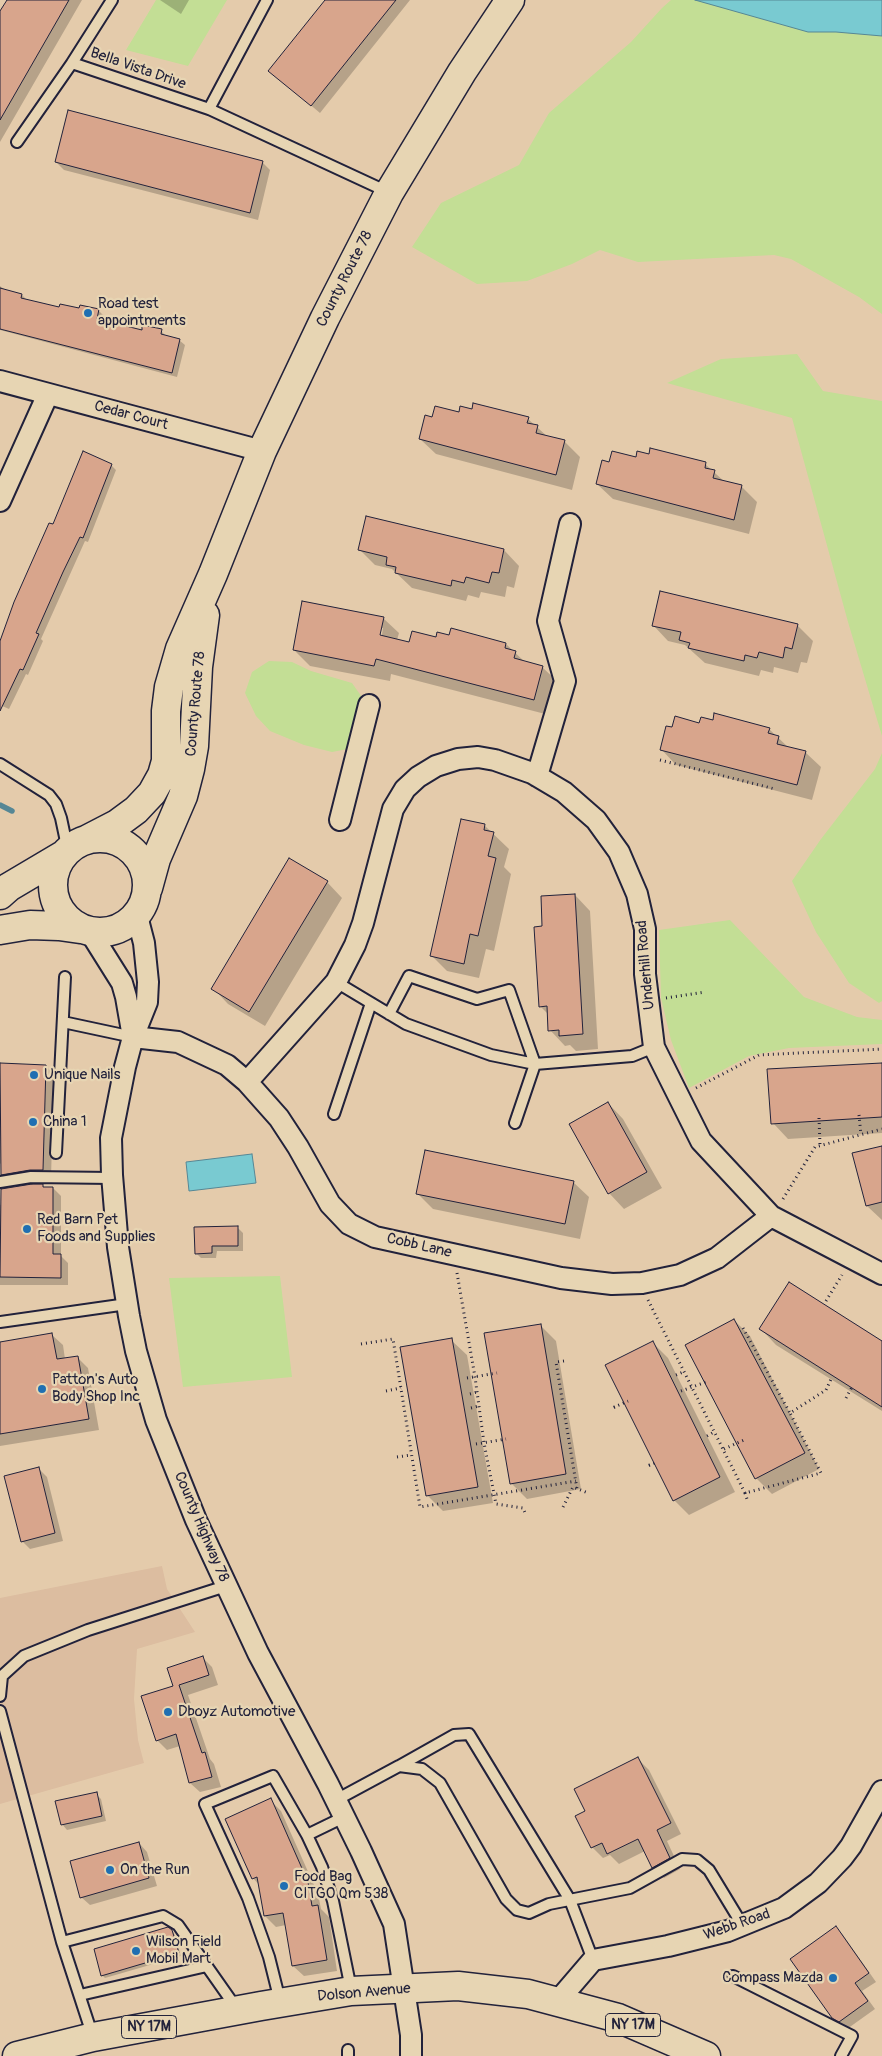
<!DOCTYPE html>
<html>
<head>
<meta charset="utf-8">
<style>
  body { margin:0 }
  canvas { display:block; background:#e4cbab }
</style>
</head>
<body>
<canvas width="882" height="2056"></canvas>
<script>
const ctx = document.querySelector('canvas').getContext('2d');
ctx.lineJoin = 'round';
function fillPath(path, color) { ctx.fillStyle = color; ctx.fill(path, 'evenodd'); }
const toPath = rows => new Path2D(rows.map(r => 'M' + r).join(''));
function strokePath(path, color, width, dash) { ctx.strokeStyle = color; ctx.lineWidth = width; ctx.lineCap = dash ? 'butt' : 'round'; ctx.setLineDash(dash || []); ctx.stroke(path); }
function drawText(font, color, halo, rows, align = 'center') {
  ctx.font = font + ' Pangolin,sans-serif'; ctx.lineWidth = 4.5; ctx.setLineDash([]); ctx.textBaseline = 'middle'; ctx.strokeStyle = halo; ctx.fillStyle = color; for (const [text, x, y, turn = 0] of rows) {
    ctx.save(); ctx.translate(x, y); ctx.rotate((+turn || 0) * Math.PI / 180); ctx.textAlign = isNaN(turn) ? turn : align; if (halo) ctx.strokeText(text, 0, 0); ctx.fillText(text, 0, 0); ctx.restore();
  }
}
fillPath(toPath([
  [162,1566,167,1589,195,1632,137,1649,134,1699,138,1740,144,1763,0,1804,0,1598]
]), '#dcbda0');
fillPath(toPath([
  [156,0,227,0,188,66,126,50],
  [671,0,882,0,882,314,859,297,791,259,774,255,638,262,600,250,572,264,527,281,477,284,412,247,441,203,519,165,549,113,631,42,662,8],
  [797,354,823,391,882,401,882,736,848,622,792,418,667,383,721,359],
  [269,661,292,662,311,671,352,683,371,710,353,748,332,752,304,745,270,731,256,716,245,693,252,672],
  [882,753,882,1001,879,1003,849,983,816,932,792,881,821,839,875,769],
  [730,920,804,997,857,1017,882,1020,882,1044,789,1048,749,1056,689,1088,671,1040,661,998,659,930],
  [280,1276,292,1377,183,1387,169,1278]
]), '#c3de95');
const water = toPath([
  [695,0,882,0,882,36,836,32,808,32,695,0],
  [252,1154,256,1183,189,1191,186,1162,252,1154]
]);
fillPath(water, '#79cad1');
strokePath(water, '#568795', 1);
fillPath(toPath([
  [8,0,82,0,0,142,0,14],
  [160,0,189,0,181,14],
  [327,0,410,0,320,113,270,71],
  [56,162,262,162,270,170,258,220,64,170],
  [0,286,8,292,22,295,27,300,60,309,98,310,104,316,102,322,143,331,161,331,166,336,179,340,185,345,177,377,0,330],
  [433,418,528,419,549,438,565,442,580,457,572,490,436,454,420,439],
  [637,459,705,464,726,483,742,487,757,502,749,534,613,499,597,484,610,463],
  [111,465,116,470,88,542,85,541,41,639,43,641,28,675,26,674,9,709,0,705,0,644,54,526],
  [367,517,504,550,519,566,514,588,507,586,505,597,481,592,479,598,468,595,466,601,412,588,392,569,375,565,360,550],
  [383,618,399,633,397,640,410,644,450,636,506,644,526,663,542,667,558,682,549,715,391,674,390,681,310,666,294,650],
  [380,628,383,628,381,641,378,641],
  [653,625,797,625,813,641,807,663,801,662,798,673,774,667,773,673,761,670,759,676,705,663,685,645,668,641],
  [713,721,769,729,789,748,805,752,821,767,812,800,676,765,661,749,673,729],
  [484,825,509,849,504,867,511,874,494,951,486,949,479,978,447,971,431,955],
  [327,882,342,898,265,1026,228,1004,213,988],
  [575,895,590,911,598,1049,576,1051,570,1045,565,1046,550,1030,549,1015,540,1006,544,928],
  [882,1064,882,1133,788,1139,773,1123],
  [1,1065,46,1066,54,1074,51,1178,10,1182,2,1174,2,1165,0,1163],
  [608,1103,623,1119,662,1188,624,1209,609,1193],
  [882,1148,882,1220,867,1206],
  [573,1182,589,1197,580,1239,433,1209,417,1193],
  [42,1185,45,1188,53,1188,61,1196,61,1256,68,1263,68,1285,0,1285,0,1205],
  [237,1227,243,1233,243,1251,217,1251,216,1258,201,1258,196,1253],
  [734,1320,750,1336,819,1469,772,1494,756,1478,686,1345],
  [540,1325,556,1341,581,1489,527,1499,511,1483],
  [761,1329,882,1342,882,1411,776,1345],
  [52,1335,63,1345,65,1359,77,1357,88,1368,99,1430,0,1446,0,1343],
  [451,1340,467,1355,493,1503,443,1511,428,1496,402,1348],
  [652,1342,668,1358,735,1492,689,1515,674,1500],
  [39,1469,47,1477,63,1541,30,1549,22,1541],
  [202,1657,212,1667,218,1685,188,1695,210,1759,214,1764,221,1787,200,1792,190,1783,180,1746,167,1750,157,1740,175,1686],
  [638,1759,649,1770,681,1834,667,1841,680,1869,664,1878,653,1867,645,1851,619,1864,610,1855,603,1858,592,1847,586,1812],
  [96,1794,101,1799,106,1821,67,1830,62,1824],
  [270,1800,281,1811,318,1894,321,1909,329,1917,337,1971,304,1976,293,1966,286,1925,276,1927,265,1916,260,1886,253,1878],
  [139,1843,147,1852,157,1886,90,1905,81,1897],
  [835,1927,843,1935,876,1982,862,1991,875,2009,847,2029,833,2018],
  [171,1930,174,1933,181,1956,105,1978,102,1975]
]), '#0003');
strokePath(toPath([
  [0,805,12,811]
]), '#568795', 5.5);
const building = toPath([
  [7,0,69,0,0,120,0,11,7,0],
  [325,0,396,0,311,106,268,71,325,0],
  [68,110,263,161,250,213,55,162,68,110],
  [0,288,22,294,21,298,59,307,60,304,79,308,80,305,99,309,97,319,142,330,142,325,162,329,161,334,180,339,172,373,0,329,0,288],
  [473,403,529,417,527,423,538,425,536,433,565,440,556,475,419,439,425,415,432,417,435,406,459,412,460,406,472,409,473,403],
  [650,448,706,462,705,468,715,470,713,478,742,485,734,520,596,484,602,460,609,462,612,451,636,457,637,451,649,454,650,448],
  [83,451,112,464,83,538,80,537,63,572,36,633,39,634,23,670,20,669,0,711,0,641,14,602,49,523,53,524,83,451],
  [366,516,504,549,499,573,492,572,489,583,466,577,464,583,452,580,451,586,395,573,396,567,386,565,387,557,358,550,366,516],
  [660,591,798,624,792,649,785,647,783,658,759,652,757,658,745,655,744,661,688,648,690,643,679,640,681,632,652,626,660,591],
  [302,601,384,617,380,635,409,642,412,631,436,637,437,632,449,635,451,628,506,643,505,648,516,651,514,658,543,666,534,700,376,659,374,666,293,650,302,601],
  [714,713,770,728,768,733,779,736,777,744,806,751,797,785,660,750,666,726,672,727,675,716,699,723,701,717,713,720,714,713],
  [461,819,485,824,484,830,494,832,488,856,496,858,478,936,470,934,464,964,430,956,461,819],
  [289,858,328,881,249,1012,211,989,289,858],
  [575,894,583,1034,559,1036,559,1030,548,1031,547,1006,539,1007,534,927,542,926,541,896,575,894],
  [0,1063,46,1065,43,1170,30,1170,1,1175,0,1063],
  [882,1063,882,1117,771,1124,767,1069,882,1063],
  [608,1102,647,1172,608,1194,569,1124,608,1102],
  [882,1146,882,1202,866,1206,852,1153,882,1146],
  [425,1150,574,1181,565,1224,416,1194,425,1150],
  [32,1184,43,1184,43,1187,53,1187,53,1254,61,1254,61,1278,0,1277,1,1189,32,1184],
  [238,1226,238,1246,212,1246,212,1253,195,1254,194,1227,238,1226],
  [789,1282,882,1341,882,1407,759,1329,789,1282],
  [734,1319,805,1453,755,1479,685,1345,734,1319],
  [541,1324,566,1474,510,1484,484,1333,541,1324],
  [52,1333,57,1359,78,1356,89,1419,0,1434,0,1342,52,1333],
  [452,1338,478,1487,426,1496,400,1347,452,1338],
  [653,1341,720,1477,673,1501,605,1365,653,1341],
  [39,1467,55,1533,21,1542,4,1476,39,1467],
  [203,1656,209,1675,179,1685,202,1753,205,1752,212,1777,189,1783,176,1734,156,1741,141,1696,173,1686,167,1668,203,1656],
  [638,1757,671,1823,657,1830,670,1858,652,1868,638,1839,607,1854,602,1843,591,1848,575,1816,585,1811,574,1789,638,1757],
  [97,1792,102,1816,61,1825,55,1801,97,1792],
  [271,1798,308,1882,312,1906,318,1905,327,1960,292,1966,283,1913,264,1916,257,1877,252,1879,225,1819,271,1798],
  [139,1842,149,1878,80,1898,70,1861,139,1842],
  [836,1926,869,1973,855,1983,868,2001,839,2022,832,2018,790,1959,836,1926],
  [168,1927,172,1930,179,1953,101,1976,94,1949,168,1927]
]);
fillPath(building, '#d8a58c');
strokePath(building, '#22223b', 1);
const lane = toPath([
  [112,0,72,63,209,109,388,192],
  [209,109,267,0],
  [17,142,72,63],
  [0,764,49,795,56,804,61,818,68,851],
  [336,982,406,1024,491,1055,535,1064,632,1056,654,1047],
  [389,1014,409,976,477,999,509,990,535,1064,515,1123],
  [63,1022,133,1037],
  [334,1114,371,1003],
  [56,1153,65,977],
  [0,1182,31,1177,112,1178],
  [0,1322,127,1304],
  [0,1696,2,1676,24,1656,88,1630,226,1586],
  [0,1711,62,1942,93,2037],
  [399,1766,454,1735,469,1734,570,1900,593,1960],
  [336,1800,399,1766,422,1769,440,1783,506,1899,517,1910,529,1913,549,1904,630,1888,682,1859,697,1860,709,1870,743,1926],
  [307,1835,322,1867,333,1901,351,1989],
  [62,1942,163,1916,178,1925,237,2009],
  [733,1976,852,2036,841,2056],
  [80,1995,207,1966],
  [280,2001,269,1957,248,1898,205,1804,273,1776,307,1835,344,1817],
  [348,2050,348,2056]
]);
const street = toPath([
  [0,381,262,451],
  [0,501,48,394],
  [537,776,565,681,548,621,570,524],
  [340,820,369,705],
  [137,916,144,943,148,982,147,1002,133,1037,125,1067,111,1138,112,1175,118,1247,129,1316,136,1351,156,1420,196,1520,258,1653,328,1784,361,1851,394,1924,411,2035,411,2056],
  [90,932,122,983,126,997,133,1037],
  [133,1037,178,1042,227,1065,247,1082,279,1118,298,1147,330,1204,349,1224,375,1237,561,1278,612,1284,642,1283,680,1275,717,1258,771,1216],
  [247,1082,336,982,355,945,363,923,393,809,405,789,418,777,436,766,458,759,478,757,495,760,532,773,564,792,596,820,619,852,637,894,645,929,645,974,654,1047,701,1141,771,1216,882,1274],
  [557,2002,593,1960,668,1946,728,1931,784,1908,818,1883,842,1858,851,1846,882,1791]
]);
const secondary = toPath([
  '53 885a47 47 0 1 1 94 0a47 47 0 1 1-94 0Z',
  [88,839,117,824,136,810,152,793,162,775,166,761,166,711,169,687,180,649,213,574,262,451,325,318,389,193,462,72,510,0],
  [148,888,156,859,183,796,190,769,194,746,198,667,205,615],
  [0,895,9,887,63,855],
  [0,930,30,925,59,926,80,929]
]);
const primary = toPath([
  [17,2056,93,2037,261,2006,351,1991,458,1986,528,1994,618,2018,706,2056]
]);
strokePath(lane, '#22223b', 14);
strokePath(street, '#22223b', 24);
strokePath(secondary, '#22223b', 31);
strokePath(primary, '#22223b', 31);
strokePath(toPath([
  [660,760,775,789],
  [666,998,705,992],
  [696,1088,759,1055,882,1049],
  [859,1115,861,1135],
  [819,1118,820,1145],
  [783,1199,815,1147,882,1129],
  [457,1273,475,1377,484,1443,496,1504,523,1508,525,1513],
  [648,1300,745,1493,821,1473,790,1413,826,1390,832,1377],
  [826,1301,842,1275],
  [743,1328,790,1413],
  [361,1344,393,1339,420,1507,576,1481],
  [564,1361,556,1362,577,1489],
  [676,1375,683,1372],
  [467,1378,497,1373],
  [386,1391,401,1388],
  [681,1391,706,1382],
  [470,1394,477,1392],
  [846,1398,852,1387],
  [615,1407,612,1408,628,1401],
  [471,1408,479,1406],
  [707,1436,714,1432],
  [476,1444,506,1439],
  [724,1449,744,1440],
  [397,1457,411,1455],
  [650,1465,647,1466,658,1462],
  [745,1493,748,1502],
  [563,1507,573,1487,588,1493]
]), '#22223b', 3, [1, 4]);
strokePath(lane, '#e7d5b3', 10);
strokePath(street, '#e7d5b3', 20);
strokePath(secondary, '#e7d5b3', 28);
strokePath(primary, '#e7d5b3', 28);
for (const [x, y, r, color] of [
  [88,313,5,"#1f6fb2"],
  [34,1075,5,"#1f6fb2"],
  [33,1122,5,"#1f6fb2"],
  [27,1229,5,"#1f6fb2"],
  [42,1389,5,"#1f6fb2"],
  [168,1712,5,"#1f6fb2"],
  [110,1870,5,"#1f6fb2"],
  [284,1886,5,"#1f6fb2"],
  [136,1951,5,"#1f6fb2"],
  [833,1978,5,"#1f6fb2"]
]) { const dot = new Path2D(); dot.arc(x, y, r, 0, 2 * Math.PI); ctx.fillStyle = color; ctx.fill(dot); strokePath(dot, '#e7d5b3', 2); }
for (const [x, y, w] of [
  [633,2025,55],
  [149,2027,55]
]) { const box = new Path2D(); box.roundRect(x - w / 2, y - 11.5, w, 23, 4); ctx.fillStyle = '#e7d5b3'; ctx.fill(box); strokePath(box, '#22223b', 1); }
drawText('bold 14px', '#22223b', null, [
  ["NY 17M",633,2025],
  ["NY 17M",149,2027]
]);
drawText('15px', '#22223b', '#e7d5b3', [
  ["Bella Vista Drive",138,69,19],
  ["County Route 78",345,279,-63],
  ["Cedar Court",131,416,15],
  ["County Route 78",196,704,-85],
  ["Underhill Road",646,965,-95],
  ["Cobb Lane",419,1246,13],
  ["County Highway 78",201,1527,67],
  ["Webb Road",737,1925,-19],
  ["Dolson Avenue",364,1993,-5]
]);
drawText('15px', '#22223b', '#e7d5b3', [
  ["Road test",98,304],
  ["appointments",98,321],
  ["Unique Nails",44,1075],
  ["China 1",43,1122],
  ["Red Barn Pet",37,1220],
  ["Foods and Supplies",37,1237],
  ["Patton's Auto",52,1380],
  ["Body Shop Inc",52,1397],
  ["Dboyz Automotive",178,1712],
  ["On the Run",120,1870],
  ["Food Bag",294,1877],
  ["CITGO Qm 538",294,1894],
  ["Wilson Field",146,1942],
  ["Mobil Mart",146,1959],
  ["Compass Mazda",823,1978,"right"]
], 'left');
</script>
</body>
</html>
